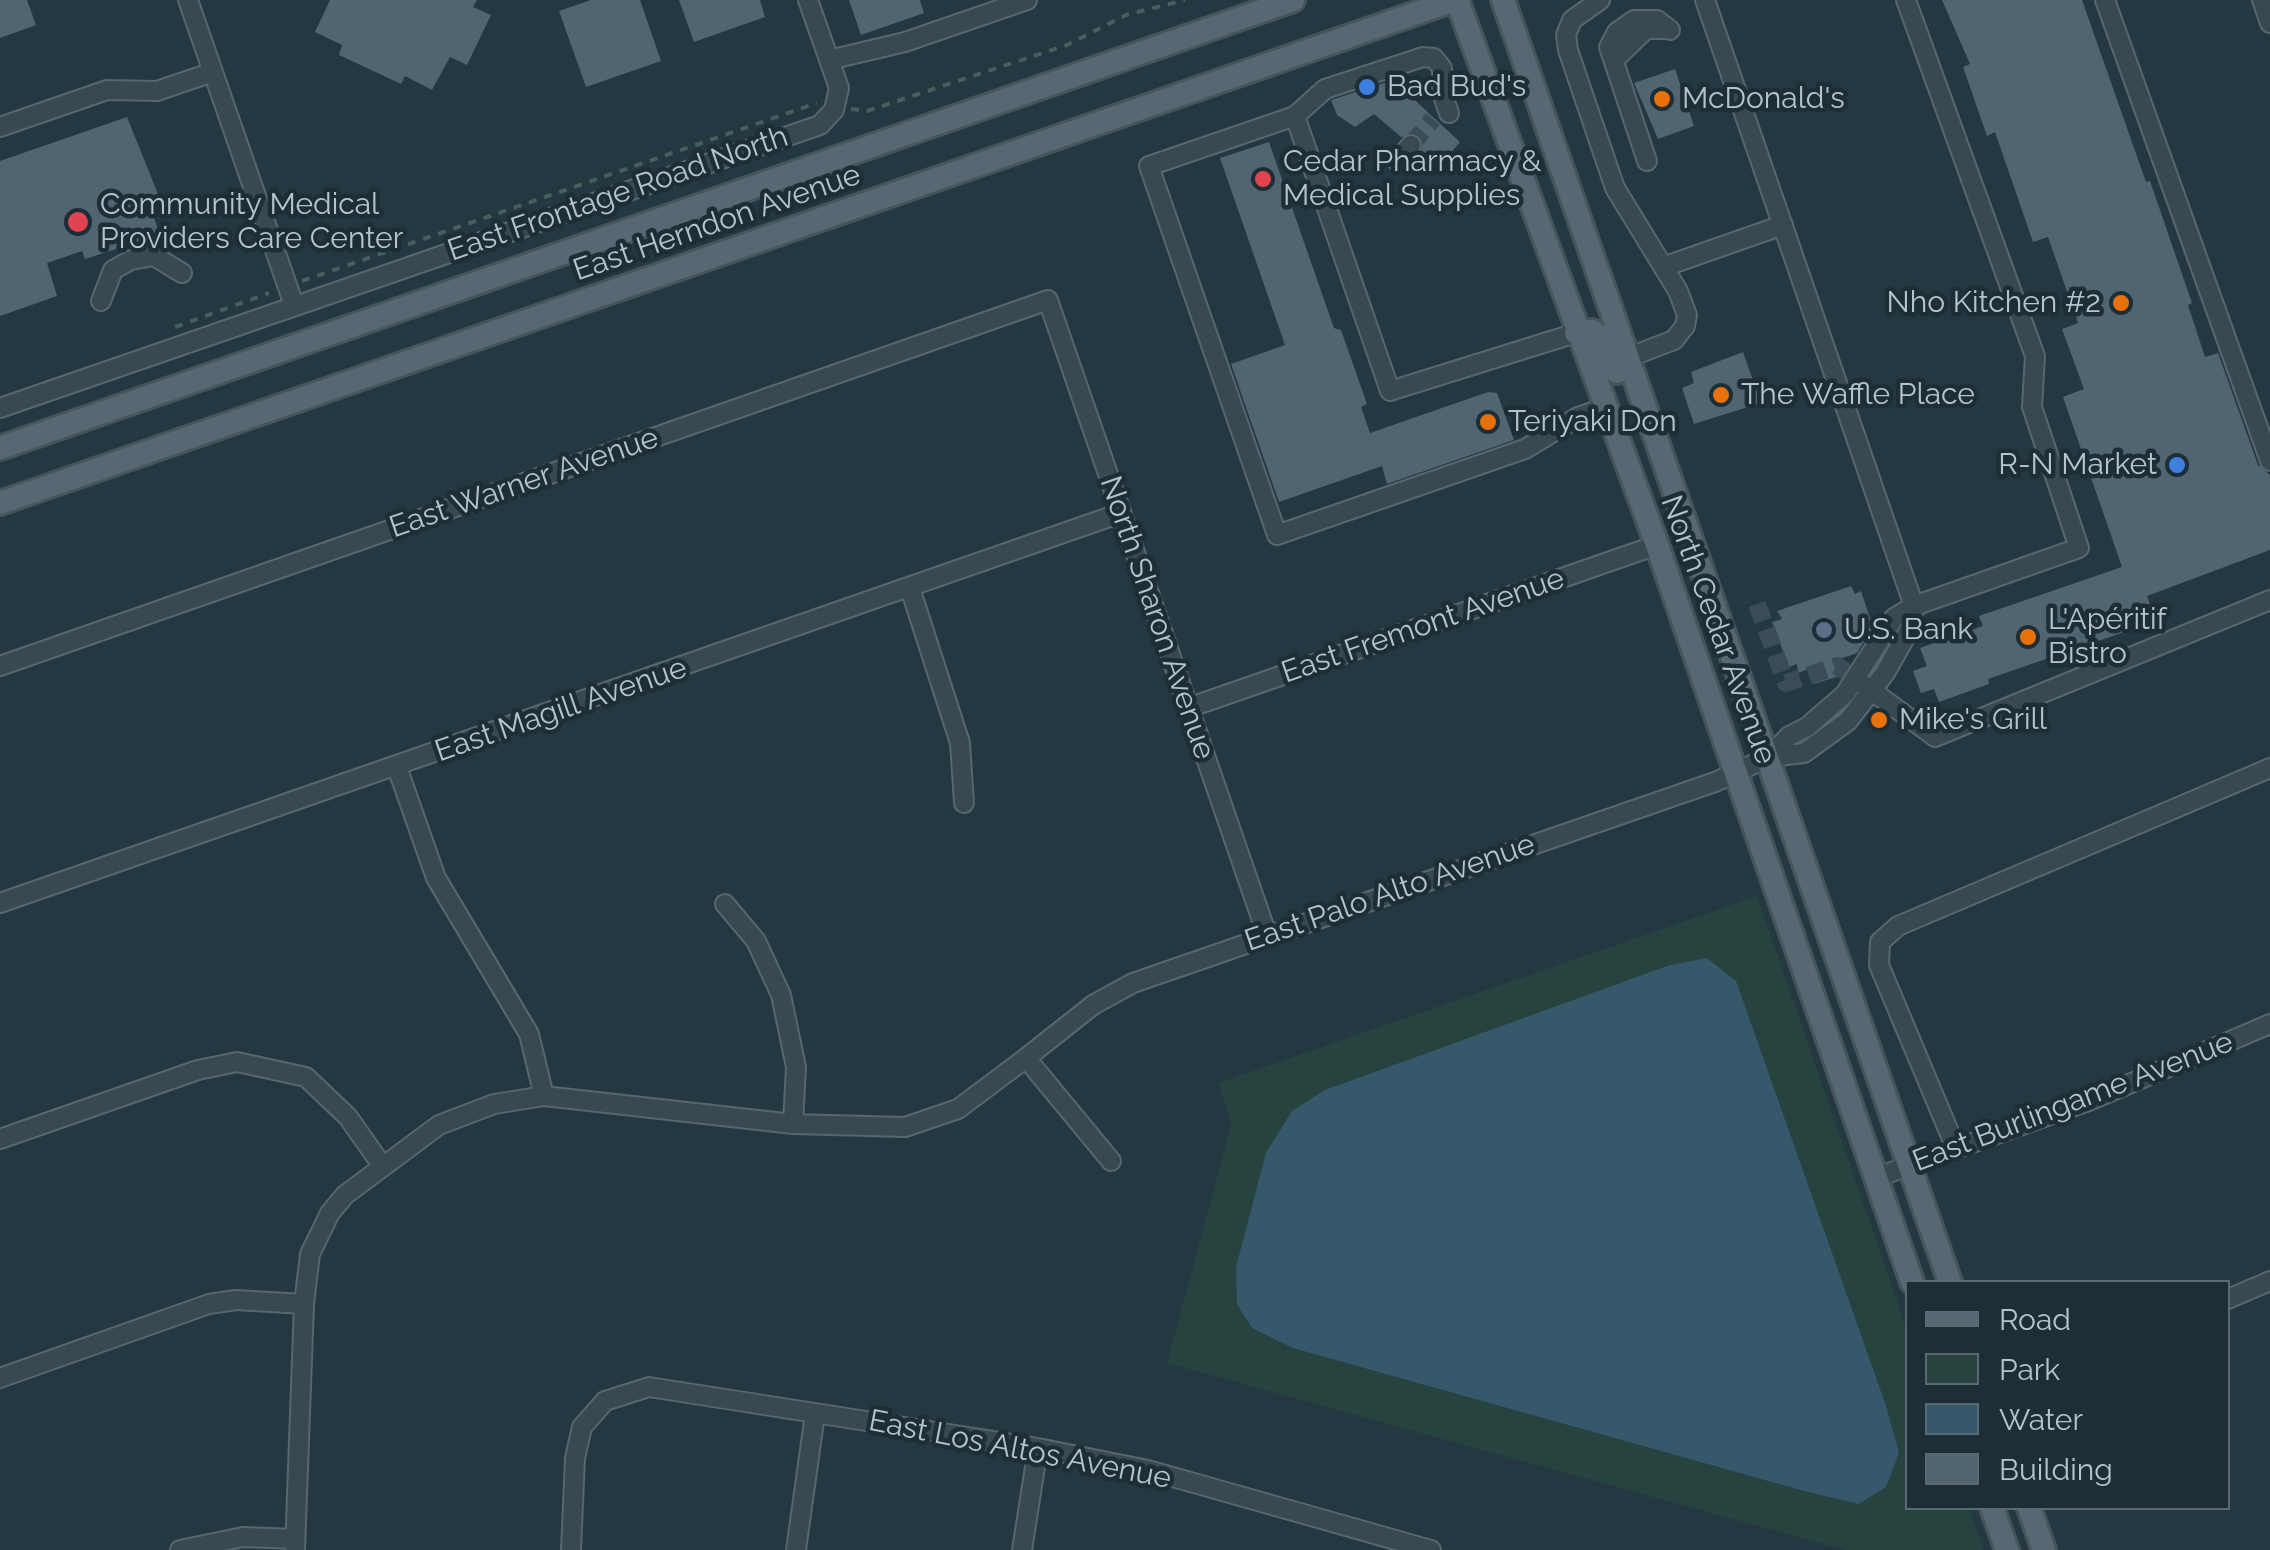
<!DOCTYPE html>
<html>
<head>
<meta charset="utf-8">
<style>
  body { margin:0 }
  #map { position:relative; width:2270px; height:1550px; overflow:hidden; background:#243842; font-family:Raleway,sans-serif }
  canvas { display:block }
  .legend { position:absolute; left:1905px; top:1280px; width:325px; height:230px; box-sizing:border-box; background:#1d2e37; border:2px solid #5a6a73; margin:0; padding:12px 18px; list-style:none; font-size:30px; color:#b6c3cc }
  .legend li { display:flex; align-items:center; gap:20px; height:50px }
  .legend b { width:50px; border:2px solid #5a6a73 }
</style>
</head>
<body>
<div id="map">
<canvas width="2270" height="1550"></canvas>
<ul class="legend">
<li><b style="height:12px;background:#576872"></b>Road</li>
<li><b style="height:28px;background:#264340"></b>Park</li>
<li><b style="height:28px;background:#37586a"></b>Water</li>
<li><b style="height:28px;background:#506570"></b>Building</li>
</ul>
</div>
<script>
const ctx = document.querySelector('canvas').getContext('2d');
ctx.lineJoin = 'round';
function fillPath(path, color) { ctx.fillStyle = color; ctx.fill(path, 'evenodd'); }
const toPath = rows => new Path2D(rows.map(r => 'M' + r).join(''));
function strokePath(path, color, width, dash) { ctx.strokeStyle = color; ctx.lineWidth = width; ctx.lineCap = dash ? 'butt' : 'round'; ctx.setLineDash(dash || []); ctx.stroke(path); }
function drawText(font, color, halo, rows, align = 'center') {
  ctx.font = font + ' Raleway,sans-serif'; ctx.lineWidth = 9; ctx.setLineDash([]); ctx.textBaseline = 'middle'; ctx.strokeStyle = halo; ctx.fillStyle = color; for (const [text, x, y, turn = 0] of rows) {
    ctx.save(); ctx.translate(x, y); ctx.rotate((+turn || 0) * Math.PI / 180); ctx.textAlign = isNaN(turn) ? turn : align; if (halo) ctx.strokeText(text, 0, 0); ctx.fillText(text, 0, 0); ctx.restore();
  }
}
fillPath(toPath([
  [1757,896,1907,1330,1908,1508,1969,1508,1984,1550,1845,1550,1167,1363,1232,1122,1218,1083]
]), '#264340');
fillPath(toPath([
  [1707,958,1736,981,1886,1406,1899,1453,1886,1487,1858,1504,1797,1489,1293,1348,1252,1328,1237,1304,1236,1267,1266,1153,1292,1111,1325,1090,1670,965]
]), '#37586a');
fillPath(toPath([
  [0,0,27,0,36,25,0,38],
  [330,0,477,0,473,7,491,15,467,65,450,57,432,90,405,76,401,84,339,55,342,45,315,32],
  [591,0,640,0,661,61,586,87,559,11],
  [679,0,760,0,765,17,694,42],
  [849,0,920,0,924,13,861,35],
  [1942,0,2082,0,2146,182,2150,181,2192,303,2188,305,2205,357,2218,353,2258,465,2270,475,2270,550,2147,596,2156,621,1988,679,1989,684,1939,702,1934,689,1921,693,1913,671,1927,666,1920,648,1983,626,1979,616,2122,567,2063,397,2084,389,2062,329,2078,323,2048,237,2033,242,1995,132,1987,136,1963,67,1970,64],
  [1675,69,1694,126,1658,139,1634,83],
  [1393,80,1460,142,1438,168,1420,153,1423,142,1418,135,1401,137,1374,114,1355,127,1337,115,1331,100],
  [127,117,162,204,151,209,160,235,85,259,82,251,47,263,57,296,0,316,0,161],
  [1269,142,1334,328,1341,330,1367,404,1361,407,1370,433,1488,392,1497,393,1514,440,1387,484,1382,466,1279,502,1231,364,1285,345,1220,158],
  [1743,352,1761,403,1694,424,1682,388,1694,383,1691,372],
  [1851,586,1855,594,1861,591,1873,627,1857,653,1834,661,1839,676,1814,684,1808,669,1798,673,1797,664,1789,667,1772,622,1782,619,1777,611]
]), '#506570');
strokePath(toPath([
  [1411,145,1433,119],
  [1757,604,1786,683,1837,666,1857,679]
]), '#3a4d57', 18, [18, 9]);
const minor = toPath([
  [188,0,294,305],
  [1600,0,1572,20,1566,35,1568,50,1615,188,1678,291,1687,315,1685,326,1674,340,1627,358],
  [1705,0,1914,606,1911,627,1885,673,1848,721,1804,753,1769,757],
  [2105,0,2270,461],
  [2262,0,2270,23],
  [829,60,905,42,1027,0],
  [1614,60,1646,29,1665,29],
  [1295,116,1325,89,1423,57,1434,58,1442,68,1442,93,1449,113],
  [0,127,107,90,157,91,213,72],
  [1397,161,1411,145],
  [1647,161,1609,47,1617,32,1634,20,1657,20,1670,30],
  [1663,267,1783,225],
  [101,301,113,270,131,260,154,256,182,273],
  [1576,333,1390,391,1295,116,1149,166,1277,535,1525,449,1578,417,1604,408],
  [0,408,820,125,834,110,839,88,808,0],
  [910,588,960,743,964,803],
  [0,666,1048,300,1267,935],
  [1864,685,1935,737,2270,600],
  [1188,708,1657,545],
  [397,767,436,878,529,1034,544,1096],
  [0,903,1121,513],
  [725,904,756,941,781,995,796,1067,793,1124],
  [1026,1058,1093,1005,1133,983,1715,782,1769,757,1789,736,1807,727,1845,694,1894,618,1914,606,2079,548,2032,407,2035,356,1906,0],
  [0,1139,198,1070,237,1062,306,1077,348,1117,381,1164],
  [1955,1146,1879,965,1880,942,1898,926,2270,768],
  [1875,1178,2089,1101,2270,1024],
  [2228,1299,2270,1281],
  [0,1378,209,1304,236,1300,304,1304],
  [180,1550,243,1537,295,1539],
  [295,1550,304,1304,310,1254,330,1213,345,1195,439,1125,494,1104,544,1096,793,1124,905,1127,958,1109,1026,1058,1111,1161],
  [571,1550,575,1458,582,1427,605,1401,649,1387,1038,1448,1148,1470,1431,1550],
  [796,1550,815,1414],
  [1022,1550,1038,1448]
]);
const major = toPath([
  [1457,0,1657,545,1912,1282],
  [1503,0,1950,1282],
  [1576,333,1592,331,1602,338,1617,372],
  [0,448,1293,0],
  [0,503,1454,0],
  [1992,1508,2007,1550],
  [2029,1508,2044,1550]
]);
strokePath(minor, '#57666f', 22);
strokePath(major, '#45555e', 28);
strokePath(toPath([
  [851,109,867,111,1067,45,1126,15,1185,0],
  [302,281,817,103],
  [175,327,269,293]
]), '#455f5c', 4, [8, 8]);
strokePath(minor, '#394952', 18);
strokePath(major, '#576872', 22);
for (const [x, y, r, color] of [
  [1367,87,10,"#3f7fe0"],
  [1662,99,10,"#e8710a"],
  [1263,179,10,"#e0444e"],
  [78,222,12,"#e0444e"],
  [2121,303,10,"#e8710a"],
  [1721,395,10,"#e8710a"],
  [1488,422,10,"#e8710a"],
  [2177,465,10,"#3f7fe0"],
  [1824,630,10,"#5c6f8a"],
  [2028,637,10,"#e8710a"],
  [1879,720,10,"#e8710a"]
]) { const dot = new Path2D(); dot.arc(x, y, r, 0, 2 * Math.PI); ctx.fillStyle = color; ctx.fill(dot); strokePath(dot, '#1d2e37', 4); }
drawText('30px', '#b6c3cc', '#1d2e37', [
  ["Bad Bud's",1387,87],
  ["McDonald's",1682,99],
  ["Cedar Pharmacy &",1283,162],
  ["Medical Supplies",1283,196],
  ["Community Medical",100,205],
  ["Providers Care Center",100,239],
  ["Nho Kitchen #2",2101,303,"right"],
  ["The Waffle Place",1741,395],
  ["Teriyaki Don",1508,422],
  ["R-N Market",2157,465,"right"],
  ["L'Apéritif",2048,620],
  ["Bistro",2048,654],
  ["U.S. Bank",1844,630],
  ["Mike's Grill",1899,720]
], 'left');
drawText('30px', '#b6c3cc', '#1d2e37', [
  ["East Frontage Road North",618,194,-19],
  ["East Herndon Avenue",717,223,-19],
  ["East Warner Avenue",524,483,-19],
  ["North Sharon Avenue",1157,618,71],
  ["East Fremont Avenue",1423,626,-19],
  ["North Cedar Avenue",1718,630,70],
  ["East Magill Avenue",561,710,-19],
  ["East Palo Alto Avenue",1390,893,-19],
  ["East Burlingame Avenue",2073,1102,-21],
  ["East Los Altos Avenue",1020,1450,11]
]);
</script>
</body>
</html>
